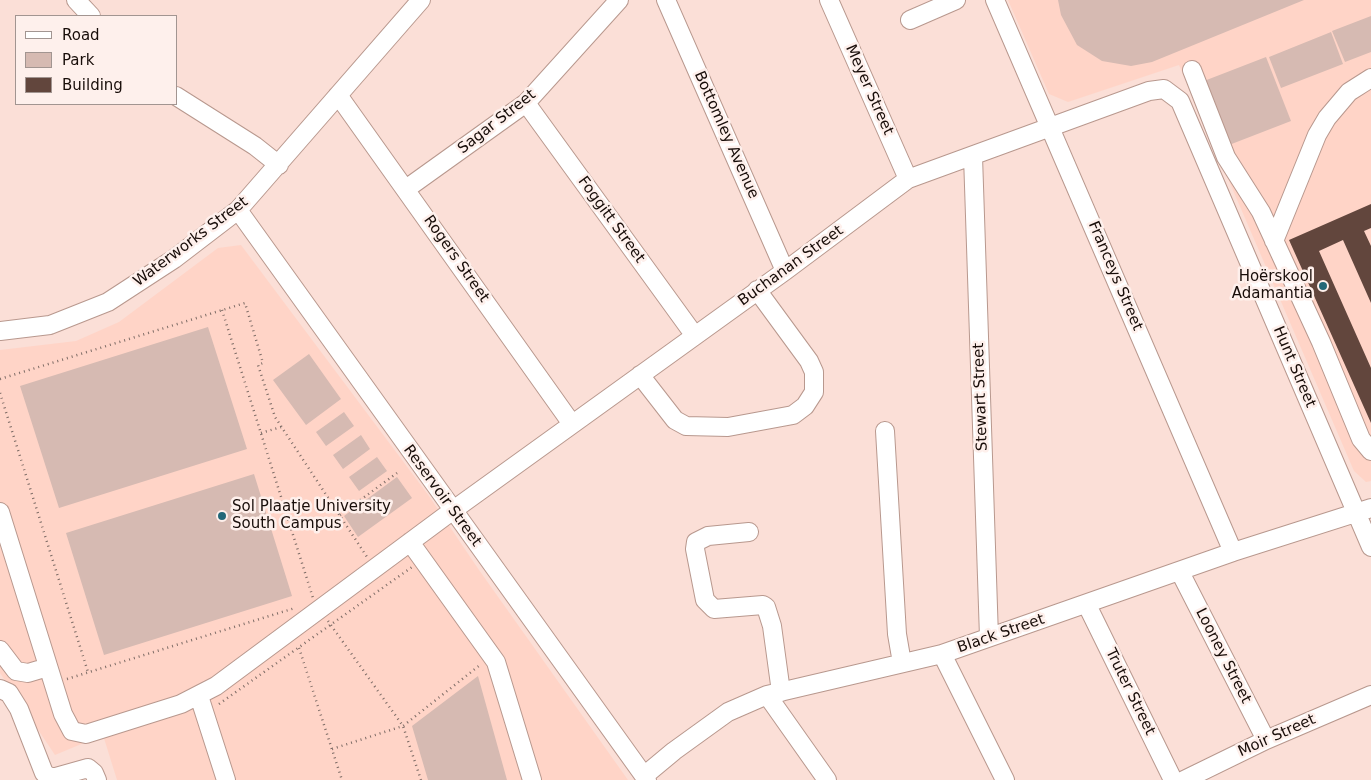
<!DOCTYPE html>
<html>
<head>
<meta charset="utf-8">
<style>
  body { margin:0 }
  #map { position:relative; width:1371px; height:780px; overflow:hidden; background:#fbdfd7; font-family:"DejaVu Sans",sans-serif }
  canvas { display:block }
  .legend { position:absolute; left:15px; top:15px; width:162px; height:90px; box-sizing:border-box; background:#fef0ec; border:1px solid #a29591; margin:0; padding:6px 9px; list-style:none; font-size:15px; color:#180d09 }
  .legend li { display:flex; align-items:center; gap:10px; height:25px }
  .legend b { width:25px; border:1px solid #a29591 }
</style>
</head>
<body>
<div id="map">
<canvas width="1371" height="780"></canvas>
<ul class="legend">
<li><b style="height:6px;background:#fff"></b>Road</li>
<li><b style="height:14px;background:#d6bab2"></b>Park</li>
<li><b style="height:14px;background:#62463d"></b>Building</li>
</ul>
</div>
<script>
const ctx = document.querySelector('canvas').getContext('2d');
ctx.lineJoin = 'round';
function fillPath(path, color) { ctx.fillStyle = color; ctx.fill(path, 'evenodd'); }
const toPath = rows => new Path2D(rows.map(r => 'M' + r).join(''));
function strokePath(path, color, width, dash) { ctx.strokeStyle = color; ctx.lineWidth = width; ctx.lineCap = dash ? 'butt' : 'round'; ctx.setLineDash(dash || []); ctx.stroke(path); }
function drawText(font, color, halo, rows, align = 'center') {
  ctx.font = font + ' "DejaVu Sans",sans-serif'; ctx.lineWidth = 5; ctx.setLineDash([]); ctx.textBaseline = 'middle'; ctx.strokeStyle = halo; ctx.fillStyle = color; for (const [text, x, y, turn = 0] of rows) {
    ctx.save(); ctx.translate(x, y); ctx.rotate((+turn || 0) * Math.PI / 180); ctx.textAlign = isNaN(turn) ? turn : align; if (halo) ctx.strokeText(text, 0, 0); ctx.fillText(text, 0, 0); ctx.restore();
  }
}
fillPath(toPath([
  [1008,0,1371,0,1371,481,1366,482,1354,471,1179,65,1068,102,1049,94],
  [241,245,429,496,479,570,628,780,117,780,103,735,55,755,0,673,0,350,76,341,119,322,218,248]
]), '#ffd4c7');
fillPath(toPath([
  [1058,0,1304,0,1152,62,1131,66,1102,61,1077,45,1061,15],
  [1371,16,1371,52,1345,62,1332,31],
  [1331,32,1343,64,1281,88,1269,57],
  [1266,57,1291,121,1229,145,1204,81],
  [208,327,247,449,59,508,20,386],
  [309,354,341,399,306,425,273,380],
  [344,412,354,426,326,446,316,432],
  [361,435,370,449,343,469,333,455],
  [377,457,387,471,359,491,349,477],
  [254,474,292,596,104,655,66,533],
  [397,477,412,498,358,537,344,516],
  [478,676,507,780,428,780,412,726]
]), '#d6bab2');
fillPath(toPath([
  [1371,204,1371,228,1364,231,1371,246,1371,303,1343,240,1319,251,1371,368,1371,423,1289,240]
]), '#62463d');
const minor = toPath([
  [76,0,91,16],
  [666,0,785,271],
  [829,0,908,179],
  [995,0,1233,552],
  [910,20,956,0],
  [1192,70,1226,157,1261,212,1321,342,1361,439,1371,451],
  [338,95,572,424],
  [176,96,255,146,279,165],
  [526,103,695,336],
  [973,156,989,637],
  [406,189,526,103,619,0],
  [238,210,647,780],
  [1274,241,1317,135,1327,118,1349,92,1371,78],
  [0,331,50,325,108,302,174,259,238,210,421,0],
  [640,375,675,420,686,426,728,427,793,415,805,406,814,392,814,372,809,361,757,290],
  [885,431,897,634,902,663],
  [0,512,63,714,72,731,86,734,181,704,216,686,452,511,785,271,908,179,1149,91,1164,89,1180,101,1371,547],
  [749,532,708,536,696,542,695,549,705,600,714,609,763,605,766,607,772,626,781,692],
  [410,542,496,662,532,780],
  [1180,572,1266,740],
  [1087,605,1173,780],
  [0,650,16,671,28,673,48,667],
  [942,654,1005,780],
  [0,689,9,693,19,709,44,773,50,777,56,777,88,768,94,773,97,780],
  [767,695,827,780],
  [199,696,226,780],
  [644,776,674,751,728,712,767,695,942,654,1233,552,1371,508],
  [1184,780,1266,740,1371,695]
]);
strokePath(minor, '#b8988e', 20);
strokePath(toPath([
  [222,310,313,598],
  [0,379,245,303,263,363,258,365,275,417,367,557],
  [0,393,88,672],
  [261,433,281,427],
  [340,515,397,473],
  [328,621,403,726,421,780],
  [299,648,342,780],
  [67,679,295,608],
  [219,704,412,567],
  [332,749,403,726,480,665]
]), '#7e6c66', 2.5, [1, 4]);
strokePath(minor, '#fff', 18);
for (const [x, y, r, color] of [
  [1323,286,5,"#226778"],
  [222,516,5,"#226778"]
]) { const dot = new Path2D(); dot.arc(x, y, r, 0, 2 * Math.PI); ctx.fillStyle = color; ctx.fill(dot); strokePath(dot, '#fef0ec', 2); }
drawText('15px', '#180d09', '#fef0ec', [
  ["Meyer Street",869,90,66],
  ["Sagar Street",497,122,-38],
  ["Bottomley Avenue",726,135,66],
  ["Foggitt Street",611,220,54],
  ["Waterworks Street",191,242,-37],
  ["Rogers Street",456,259,55],
  ["Buchanan Street",791,266,-36],
  ["Franceys Street",1115,276,67],
  ["Hunt Street",1294,367,67],
  ["Stewart Street",981,397,-92],
  ["Reservoir Street",442,496,54],
  ["Black Street",1001,634,-19],
  ["Looney Street",1223,656,63],
  ["Truter Street",1130,692,64],
  ["Moir Street",1277,736,-24]
]);
drawText('15px', '#180d09', '#fef0ec', [
  ["Hoërskool",1313,277],
  ["Adamantia",1313,294],
  ["Sol Plaatje University",232,507,"left"],
  ["South Campus",232,524,"left"]
], 'right');
</script>
</body>
</html>
